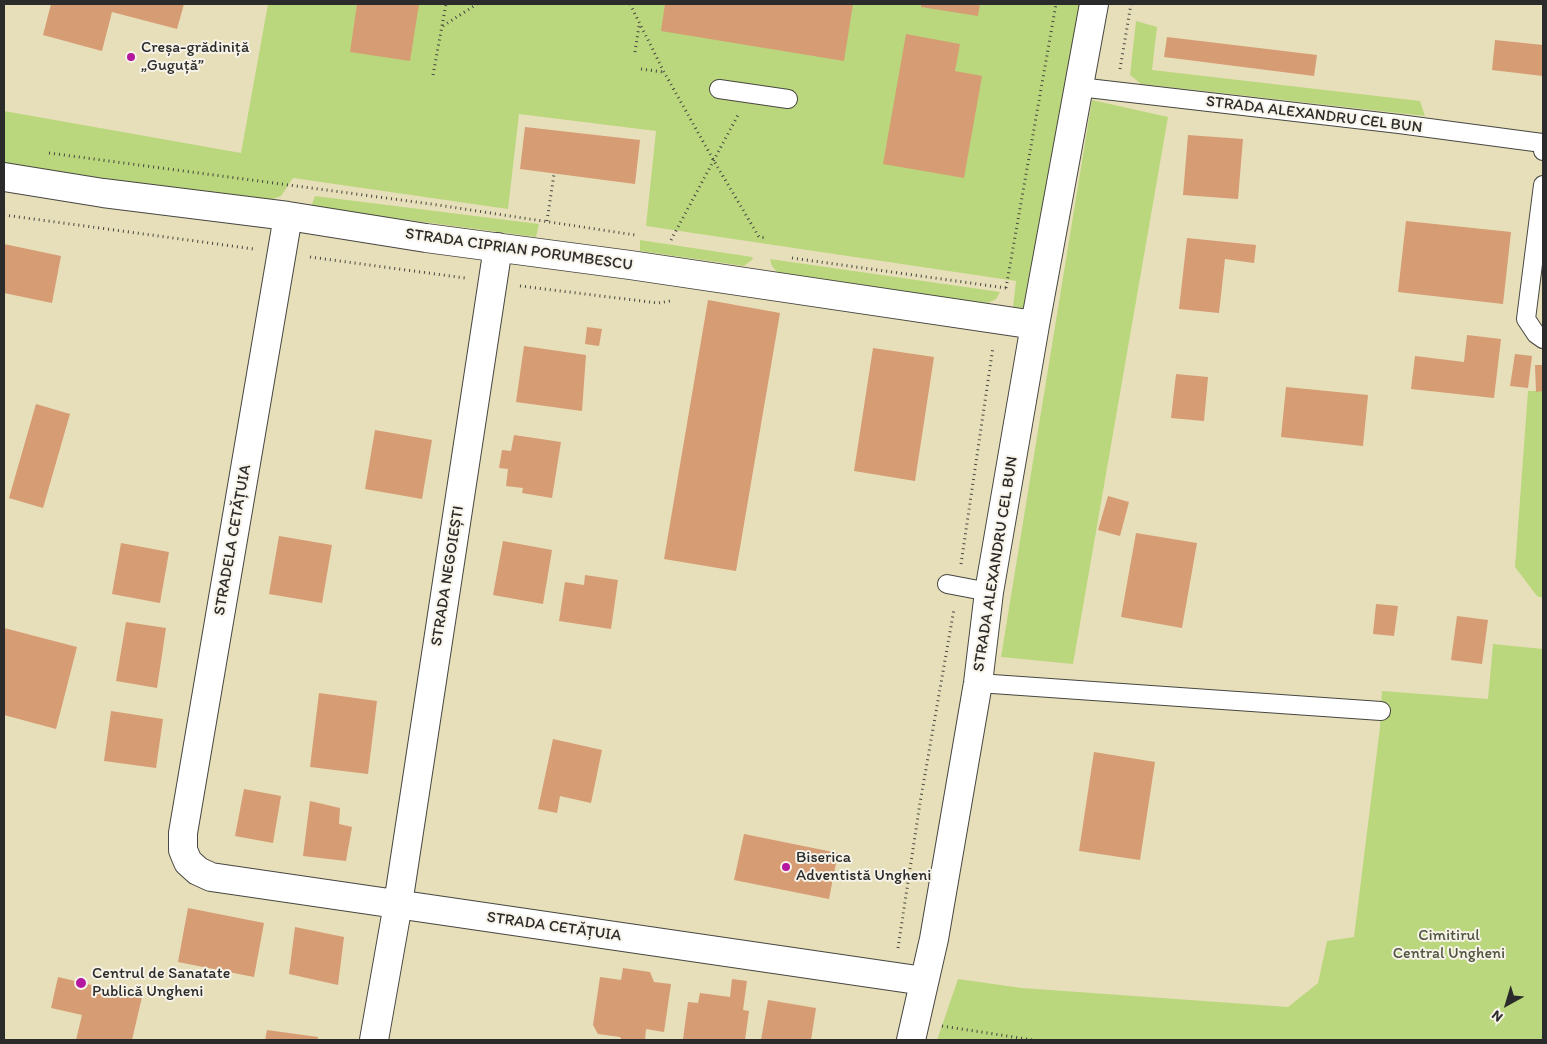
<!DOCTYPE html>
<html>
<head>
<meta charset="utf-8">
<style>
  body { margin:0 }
  #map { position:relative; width:1547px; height:1044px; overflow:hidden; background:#e7dfba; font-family:Itim,sans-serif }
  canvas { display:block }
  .frame { position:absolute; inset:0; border:5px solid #2b2b2b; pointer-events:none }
  .north { position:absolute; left:1482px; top:979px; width:50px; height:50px; -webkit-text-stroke:4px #f7f3e8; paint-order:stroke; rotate:219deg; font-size:14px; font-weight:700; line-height:20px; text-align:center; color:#2b2b2b }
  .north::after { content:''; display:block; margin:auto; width:18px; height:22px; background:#2b2b2b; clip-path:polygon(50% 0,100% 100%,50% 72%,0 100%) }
</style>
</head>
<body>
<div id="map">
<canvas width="1547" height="1044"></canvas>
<div class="frame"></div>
<div class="north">N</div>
</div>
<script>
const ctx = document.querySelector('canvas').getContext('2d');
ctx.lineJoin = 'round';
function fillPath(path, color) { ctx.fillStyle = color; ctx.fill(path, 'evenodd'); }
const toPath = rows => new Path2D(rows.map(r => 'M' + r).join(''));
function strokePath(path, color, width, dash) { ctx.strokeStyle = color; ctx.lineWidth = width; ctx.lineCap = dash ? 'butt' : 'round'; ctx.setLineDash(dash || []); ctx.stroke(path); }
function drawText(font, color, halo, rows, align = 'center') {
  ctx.font = font + ' Itim,sans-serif'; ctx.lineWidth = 4; ctx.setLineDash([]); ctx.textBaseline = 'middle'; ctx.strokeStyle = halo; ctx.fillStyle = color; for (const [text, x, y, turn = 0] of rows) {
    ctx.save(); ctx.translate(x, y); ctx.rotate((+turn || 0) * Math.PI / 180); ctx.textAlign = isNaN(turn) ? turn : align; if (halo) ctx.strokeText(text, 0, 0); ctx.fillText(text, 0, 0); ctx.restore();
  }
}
fillPath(toPath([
  [268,4,1081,4,1030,309,1013,307,1016,281,646,226,656,131,519,114,508,209,293,178,281,196,267,201,4,164,4,111,241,153],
  [1136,21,1157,27,1152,70,1420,101,1425,116,1141,84,1130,75],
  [1092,100,1168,117,1073,664,1001,657],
  [315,196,539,224,536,237,311,207],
  [640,240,752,257,753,259,744,266,640,251],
  [770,259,1000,292,996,299,988,303,784,275,777,272,772,266],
  [1528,391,1543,391,1543,598,1537,596,1515,567],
  [1493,644,1543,649,1543,1040,937,1040,958,979,1022,988,1288,1007,1318,983,1327,941,1354,937,1380,727,1382,691,1488,699]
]), '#bbd77d');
fillPath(toPath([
  [51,4,184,4,177,29,112,12,102,51,43,35],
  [357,4,419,4,410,61,350,52],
  [665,4,853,4,844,61,661,31],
  [921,4,980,4,978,16,921,7],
  [906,34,960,44,955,71,982,76,964,178,883,164],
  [1167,37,1317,55,1314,76,1164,57],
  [1495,40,1543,45,1543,76,1492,70],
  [525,127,640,140,635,184,520,169],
  [1188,135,1243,139,1238,199,1183,195],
  [1406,221,1511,232,1503,304,1398,292],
  [1187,238,1256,245,1254,263,1225,259,1219,313,1179,309],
  [4,244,61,256,52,303,4,293],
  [708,300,780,313,736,571,664,559],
  [587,327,602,329,599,346,585,344],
  [1467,335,1501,339,1494,398,1411,389,1415,356,1464,362],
  [524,346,586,355,582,411,516,402],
  [873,348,934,357,915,481,854,471],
  [1515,354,1532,356,1528,388,1510,386],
  [1535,365,1543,365,1543,391,1536,392],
  [1176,374,1208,377,1204,421,1171,418],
  [1286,387,1368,395,1363,446,1281,437],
  [36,404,70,414,43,508,9,498],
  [375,430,432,440,422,499,365,489],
  [514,435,561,442,552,498,522,493,523,488,506,486,508,469,499,468,502,450,511,451],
  [1108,496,1129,502,1120,536,1098,530],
  [1136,533,1197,543,1182,628,1121,617],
  [279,536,332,545,322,603,269,594],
  [503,541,552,550,543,604,493,595],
  [121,543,169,552,160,603,112,594],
  [585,575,618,580,611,629,559,621,565,582,584,585],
  [1376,604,1398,606,1394,636,1373,634],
  [1457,616,1488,620,1482,664,1451,660],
  [126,622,166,628,157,688,116,681],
  [4,628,77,647,56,729,4,715],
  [319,693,377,701,368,774,310,767],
  [111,711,163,719,156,768,104,761],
  [553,739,602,750,591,803,560,796,557,813,538,809],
  [1094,752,1155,762,1140,860,1079,851],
  [244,789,281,796,273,843,235,836],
  [310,801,340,808,339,824,352,827,346,861,303,856],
  [744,834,838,853,829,899,734,880],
  [188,908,264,923,254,977,178,962],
  [295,927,344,937,338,985,289,974],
  [623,968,650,972,654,982,671,984,664,1032,646,1029,645,1040,622,1040,620,1037,598,1034,593,1025,600,977,621,980],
  [58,977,142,997,132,1040,76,1040,82,1015,51,1008],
  [732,979,747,981,743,1010,749,1011,745,1040,683,1039,688,1002,698,1003,700,993,730,997],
  [768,1000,816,1008,811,1040,761,1040],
  [267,1030,318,1037,318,1040,265,1040]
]), '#d69c74');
const lane = toPath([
  [1079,87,1399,124,1542,143,1543,151],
  [719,89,788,99],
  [1543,185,1526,319,1536,334,1543,339],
  [947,584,989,592],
  [978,683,1381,711]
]);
const street = toPath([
  [4,177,103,193,288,216,426,238,630,265,1035,325],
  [288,216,183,833,183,850,188,862,198,871,211,877,924,981],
  [374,1040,398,904,498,247],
  [911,1040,934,939,978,683,989,592,1035,325,1094,4]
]);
strokePath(lane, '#474640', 20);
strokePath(street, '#474640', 30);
strokePath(toPath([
  [630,4,664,72,714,161,759,237,767,238],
  [443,26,477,4],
  [635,52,639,26],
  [641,69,663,72],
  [1120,69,1131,4],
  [433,75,446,4],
  [49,153,431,204,635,235],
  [4,215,254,249],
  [547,221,554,174],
  [671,240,738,115],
  [310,257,465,278],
  [792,258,1006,288],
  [520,286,658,303,670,301],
  [1006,288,1056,4],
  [961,564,993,347],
  [898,948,920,803,954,609],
  [942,1026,1033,1040]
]), '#474640', 3, [1, 4]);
strokePath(lane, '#fff', 18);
strokePath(street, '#fff', 28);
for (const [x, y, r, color] of [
  [131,57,5,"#b5179e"],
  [786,867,5,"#b5179e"],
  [81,983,6,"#b5179e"]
]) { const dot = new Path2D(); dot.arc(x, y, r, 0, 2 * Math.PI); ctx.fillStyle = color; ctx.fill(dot); strokePath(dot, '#f7f3e8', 2); }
drawText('16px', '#2b2b2b', '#f7f3e8', [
  ["Creșa-grădiniță",141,48],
  ["„Guguță”",141,66],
  ["Biserica",796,858],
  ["Adventistă Ungheni",796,876],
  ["Centrul de Sanatate",92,974],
  ["Publică Ungheni",92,992]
], 'left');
drawText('16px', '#2b2b2b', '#f7f3e8', [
  ["STRADA ALEXANDRU CEL BUN",1314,115,7],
  ["STRADA CIPRIAN PORUMBESCU",519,250,8],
  ["STRADELA CETĂȚUIA",233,540,-80],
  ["STRADA ALEXANDRU CEL BUN",996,564,-81],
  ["STRADA NEGOIEȘTI",448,576,-81],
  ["STRADA CETĂȚUIA",554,927,8]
]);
drawText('16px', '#4f5640', '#f7f3e8', [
  ["Cimitirul",1449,936],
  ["Central Ungheni",1449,954]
]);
</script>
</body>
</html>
